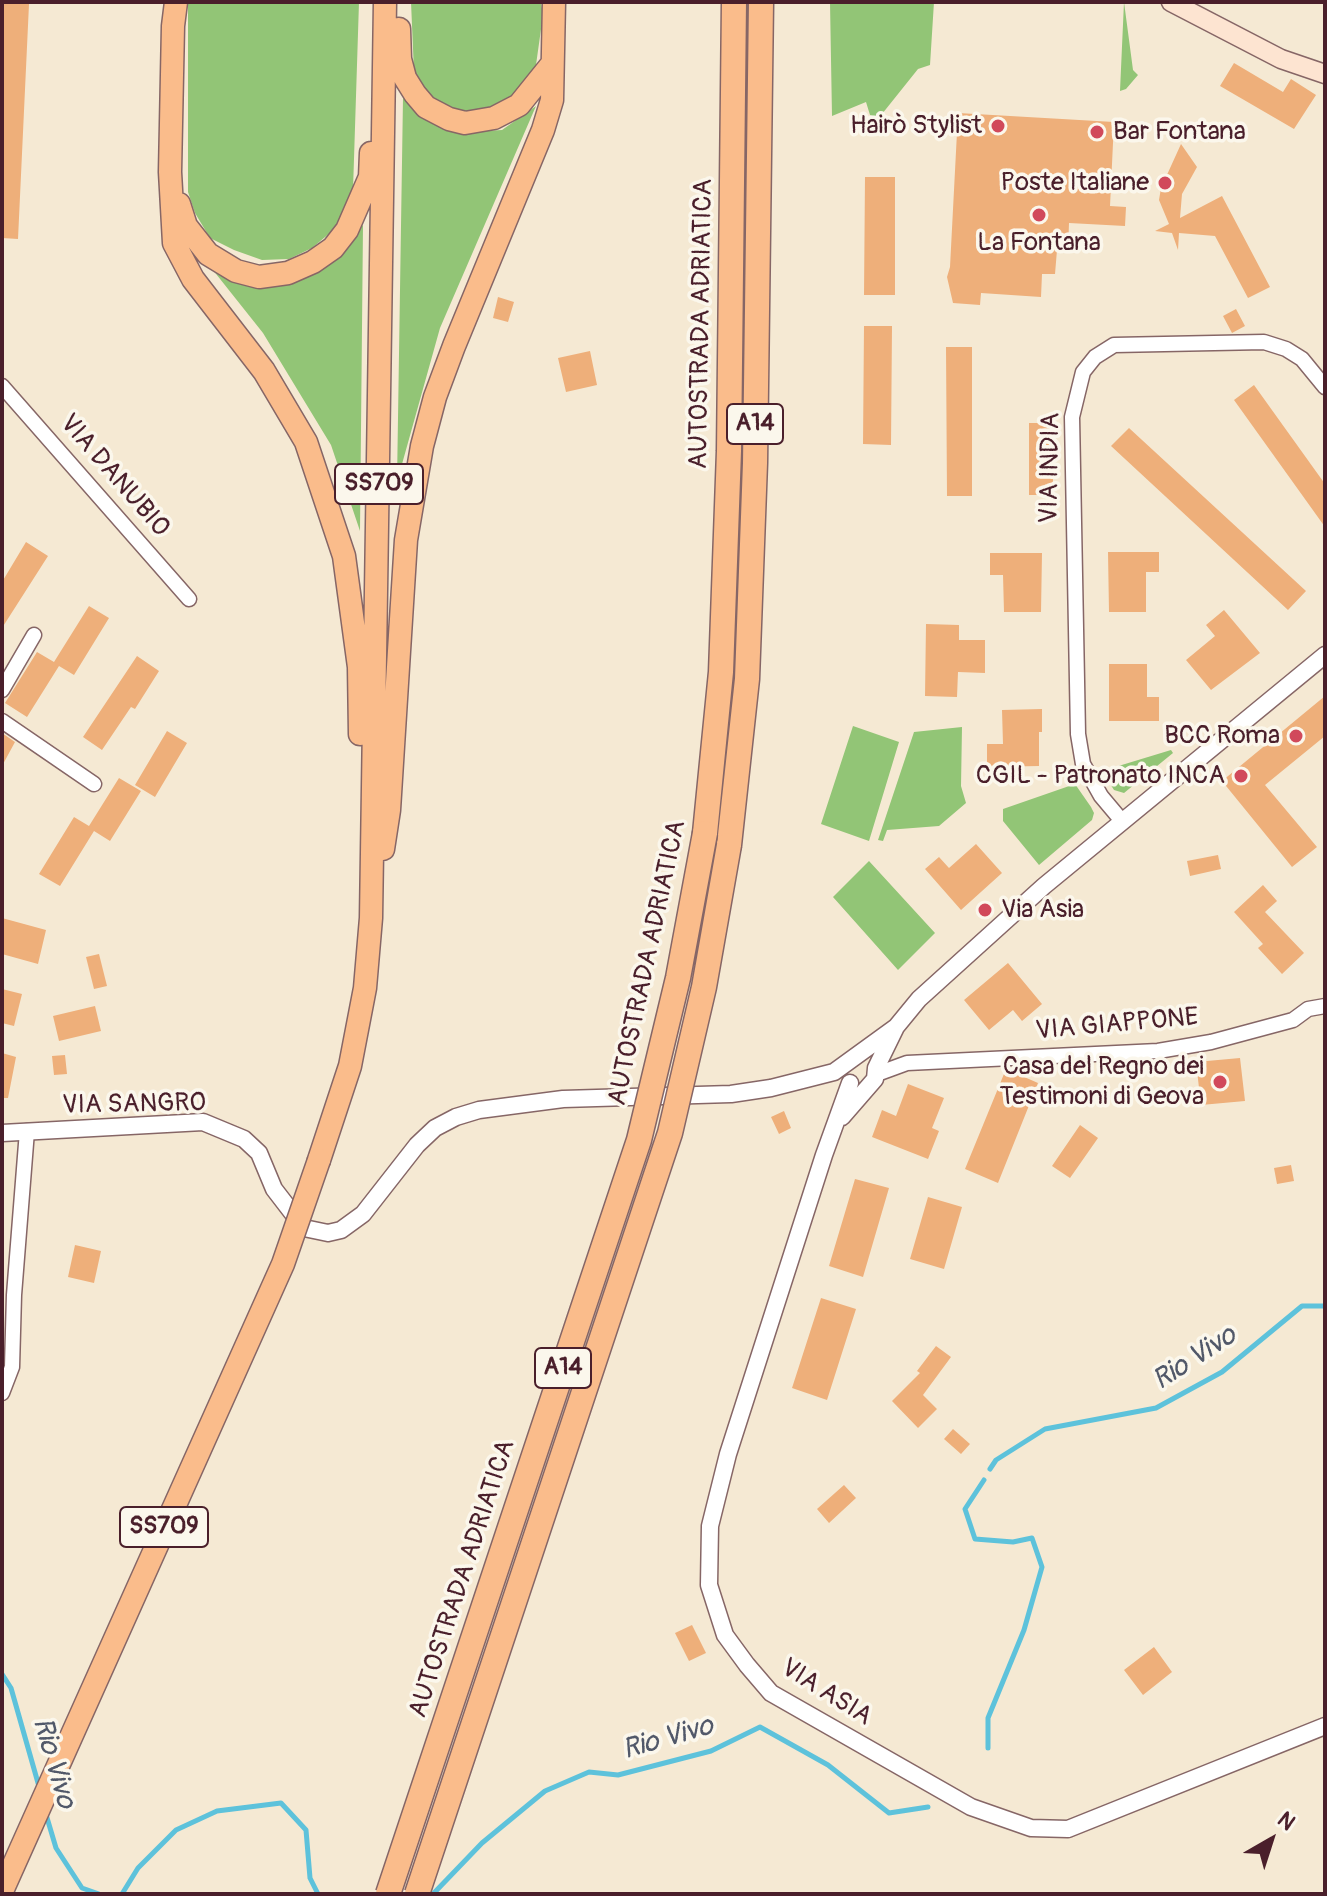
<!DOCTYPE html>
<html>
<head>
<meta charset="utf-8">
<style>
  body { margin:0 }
  #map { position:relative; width:1327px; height:1896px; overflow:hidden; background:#f5e9d3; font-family:Pangolin,sans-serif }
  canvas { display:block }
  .frame { position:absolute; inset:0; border:4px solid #4a1f2b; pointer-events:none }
  .north { position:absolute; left:1231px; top:1800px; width:80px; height:80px; -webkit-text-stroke:6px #fbf7ec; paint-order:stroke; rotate:39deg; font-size:22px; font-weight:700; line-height:32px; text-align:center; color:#4a1f2b }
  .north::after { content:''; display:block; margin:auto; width:28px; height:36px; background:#4a1f2b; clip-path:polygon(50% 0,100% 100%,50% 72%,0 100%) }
</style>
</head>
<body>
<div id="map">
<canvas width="1327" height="1896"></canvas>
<div class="frame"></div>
<div class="north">N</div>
</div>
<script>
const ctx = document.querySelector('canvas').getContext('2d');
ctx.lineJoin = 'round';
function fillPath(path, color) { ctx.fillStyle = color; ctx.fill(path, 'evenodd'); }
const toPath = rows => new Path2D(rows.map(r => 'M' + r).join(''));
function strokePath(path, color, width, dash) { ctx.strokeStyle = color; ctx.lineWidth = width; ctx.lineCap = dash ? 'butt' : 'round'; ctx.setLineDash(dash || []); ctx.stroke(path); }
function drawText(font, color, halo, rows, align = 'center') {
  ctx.font = font + ' Pangolin,sans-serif'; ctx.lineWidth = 7; ctx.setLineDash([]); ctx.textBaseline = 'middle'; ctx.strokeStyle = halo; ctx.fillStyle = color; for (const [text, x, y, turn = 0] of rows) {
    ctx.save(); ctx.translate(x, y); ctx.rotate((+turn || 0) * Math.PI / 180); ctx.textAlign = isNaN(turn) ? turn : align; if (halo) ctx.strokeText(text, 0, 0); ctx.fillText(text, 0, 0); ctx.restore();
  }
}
fillPath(toPath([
  [188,2,359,2,353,190,337,227,312,248,289,259,262,260,234,250,210,238,195,213,188,192],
  [411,2,541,2,543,15,535,72,526,91,486,112,458,111,433,99,414,72],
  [830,2,934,2,930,65,918,69,878,119,870,115,866,102,832,116],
  [1124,2,1133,70,1138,75,1126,89,1120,91],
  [403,98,433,123,469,132,502,130,536,106,440,328,397,482],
  [363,225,360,531,331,445,263,333,197,250,240,281,285,285,325,267],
  [853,726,899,742,869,841,821,824],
  [962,727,961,786,966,803,939,826,887,830,883,841,878,840,914,732],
  [1171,750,1173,753,1124,793,1114,790,1102,771],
  [1075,784,1091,807,1094,813,1092,820,1039,865,1003,821,1003,809],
  [869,861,935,933,898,970,833,897]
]), '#92c576');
strokePath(toPath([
  [990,1469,996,1460,1045,1429,1156,1408,1222,1372,1302,1306,1325,1306],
  [984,1480,965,1509,975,1539,1013,1542,1032,1538,1042,1567,1024,1630,988,1718,988,1748],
  [2,1674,11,1688,40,1790],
  [45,1811,56,1848,82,1888,99,1894],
  [122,1894,138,1868,176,1830,217,1811,281,1803,306,1830,310,1878,318,1894],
  [433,1894,482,1843,545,1791,589,1772,618,1775,711,1751,760,1727,828,1765,889,1813,928,1807]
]), '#5dc2db', 5);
fillPath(toPath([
  [2,2,29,4,18,239,2,238],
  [1234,63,1283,92,1291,79,1316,95,1294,129,1220,86],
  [958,113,1114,122,1110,206,1126,207,1125,226,1069,223,1068,250,1057,250,1055,274,1042,274,1041,297,981,293,980,305,953,303,947,277,950,267],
  [1181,144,1197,167,1182,194,1180,218,1222,196,1270,287,1248,298,1215,236,1179,233,1178,250,1172,233,1155,231,1169,224,1159,200,1161,188],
  [865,177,895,177,895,295,864,295],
  [498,297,514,302,508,322,493,318],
  [1236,309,1245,326,1232,333,1223,316],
  [864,326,892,326,891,445,863,444],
  [946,347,972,347,972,496,947,496],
  [590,351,597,385,566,392,558,358],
  [1254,385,1325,484,1325,527,1234,400],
  [1029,423,1053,423,1053,495,1029,495],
  [1129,428,1306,591,1288,610,1111,446],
  [26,542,48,556,2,628,2,582],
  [1108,552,1159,552,1159,572,1146,572,1146,612,1109,612],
  [990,553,1042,553,1041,612,1004,612,1003,575,990,575],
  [89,606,109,618,74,675,59,666,27,717,5,703,37,652,54,662],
  [1224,610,1260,653,1211,690,1186,660,1215,636,1206,625],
  [926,624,959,625,959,640,985,640,985,673,958,672,957,697,925,696],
  [137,656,159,671,135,709,131,707,102,750,83,737],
  [1109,664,1147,664,1147,697,1159,697,1159,721,1109,721],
  [1325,696,1325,736,1265,785,1317,847,1292,867,1222,781],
  [1042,709,1042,732,1039,732,1039,766,987,767,987,744,1003,744,1002,710],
  [167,731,187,743,155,797,135,785],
  [2,733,15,742,2,766],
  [119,778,141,791,110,841,94,831,60,886,39,874,74,817,89,826],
  [976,844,1002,873,961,910,925,869,939,857,949,868],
  [1218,855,1221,869,1190,876,1187,861],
  [1263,885,1277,901,1265,912,1304,953,1282,974,1258,948,1263,944,1234,912],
  [2,918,46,930,38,964,2,954],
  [99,954,107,986,94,989,86,957],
  [1008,963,1042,1004,1022,1021,1013,1010,989,1030,964,1000],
  [2,989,22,994,14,1026,2,1023],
  [95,1006,101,1031,59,1041,53,1016],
  [2,1053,16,1057,8,1098,2,1098],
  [65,1055,67,1074,54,1075,52,1056],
  [1240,1058,1245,1101,1201,1105,1196,1062],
  [1006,1069,1038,1083,998,1183,965,1169],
  [908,1084,944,1098,932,1128,939,1131,928,1159,872,1137,882,1110,896,1116],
  [784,1111,791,1128,779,1134,771,1117],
  [1080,1125,1098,1138,1070,1178,1052,1166],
  [1291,1165,1294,1181,1277,1184,1274,1168],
  [855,1179,889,1188,863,1277,829,1266],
  [928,1197,962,1207,944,1269,910,1259],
  [75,1245,101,1251,94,1283,68,1277],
  [821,1298,856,1309,827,1400,792,1388],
  [936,1346,951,1357,923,1395,937,1409,918,1428,892,1401,920,1373,917,1371],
  [953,1429,970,1444,961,1454,944,1439],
  [844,1485,856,1498,829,1523,817,1509],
  [692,1625,706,1653,689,1661,675,1633],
  [1154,1647,1172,1672,1143,1695,1124,1670]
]), '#eeaf7a');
const minor = toPath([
  [2,386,189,599],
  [2,690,34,635],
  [2,721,94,784],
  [1122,821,1101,796,1083,764,1078,734,1072,417,1083,372,1095,357,1114,345,1264,342,1286,349,1302,359,1325,387],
  [877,1074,907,1063,1158,1051,1211,1042,1293,1020,1308,1009,1325,1006],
  [2,1393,12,1367,14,1295,27,1131]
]);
const tertiary = toPath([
  [850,1083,824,1155,728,1454,710,1526,709,1585,725,1635,747,1665,771,1693,971,1807,1031,1828,1068,1829,1325,1726],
  [842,1117,875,1079,876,1068,896,1027,919,999,1044,886,1325,655],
  [2,1133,203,1122,244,1139,259,1153,274,1189,304,1228,328,1233,341,1230,363,1214,417,1145,435,1128,456,1117,479,1110,563,1099,731,1094,771,1088,834,1072,896,1027]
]);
const secondary = toPath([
  [1171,2,1281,59,1325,74]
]);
const trunk = toPath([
  [176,2,173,26,170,172,174,243,193,279,264,371,306,442,344,556,359,667,360,734],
  [399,29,400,59,405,78,415,94,426,107,449,119,465,123,494,118,519,105,552,64],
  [179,204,186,226,208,254,236,271,259,277,288,273,313,262,333,248,347,230,370,177,371,153],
  [383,849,389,810,406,540,422,446,435,397,454,346,543,130,552,100,554,2],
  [319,1160,350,1066,365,988,371,918,385,2]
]);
const motorway = toPath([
  [705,833,721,672,729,451,734,2],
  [729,845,747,679,755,463,761,2]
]);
strokePath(minor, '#866666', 17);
strokePath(tertiary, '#866666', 19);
strokePath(secondary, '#866666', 21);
strokePath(trunk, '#866666', 25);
strokePath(motorway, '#866666', 27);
strokePath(minor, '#fff', 14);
strokePath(tertiary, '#fff', 16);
strokePath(secondary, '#fde4d1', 18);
strokePath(trunk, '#fabc8b', 22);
strokePath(motorway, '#fabc8b', 24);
const trunkBridge = toPath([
  [2,1891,283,1264,319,1160]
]);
const motorwayBridge = toPath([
  [388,1894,639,1140,678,978,705,833],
  [417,1894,670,1133,704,987,729,845]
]);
strokePath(trunkBridge, '#866666', 25, []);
strokePath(motorwayBridge, '#866666', 27, []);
strokePath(trunkBridge, '#fabc8b', 22);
strokePath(motorwayBridge, '#fabc8b', 24);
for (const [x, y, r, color] of [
  [998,126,8,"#d1495b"],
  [1097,132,8,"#d1495b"],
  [1165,183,8,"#d1495b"],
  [1039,215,8,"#d1495b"],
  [1296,736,8,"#d1495b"],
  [1241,776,8,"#d1495b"],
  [985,910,8,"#d1495b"],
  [1220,1082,8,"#d1495b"]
]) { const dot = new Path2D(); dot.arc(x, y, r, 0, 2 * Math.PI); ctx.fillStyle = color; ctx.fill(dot); strokePath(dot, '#fbf7ec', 3); }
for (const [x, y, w] of [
  [755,424,56],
  [379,484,88],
  [563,1368,56],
  [164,1527,88]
]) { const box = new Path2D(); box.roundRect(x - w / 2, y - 20, w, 40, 6); ctx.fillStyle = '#fbf7ec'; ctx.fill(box); strokePath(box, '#4a1f2b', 2); }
drawText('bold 24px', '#4a1f2b', null, [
  ["A14",755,424],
  ["SS709",379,484],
  ["A14",563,1368],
  ["SS709",164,1527]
]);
drawText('26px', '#4a1f2b', '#fbf7ec', [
  ["Hairò Stylist",982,126],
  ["Bar Fontana",1113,132,"left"],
  ["Poste Italiane",1149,183],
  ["La Fontana",1039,243,"center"],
  ["BCC Roma",1280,736],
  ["CGIL - Patronato INCA",1225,776],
  ["Via Asia",1001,910,"left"],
  ["Casa del Regno dei",1204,1067],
  ["Testimoni di Geova",1204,1097]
], 'right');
drawText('26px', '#4a1f2b', '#fbf7ec', [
  ["AUTOSTRADA ADRIATICA",702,324,-89],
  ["VIA INDIA",1051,468,-89],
  ["VIA DANUBIO",114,476,49],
  ["AUTOSTRADA ADRIATICA",648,963,-78],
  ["VIA GIAPPONE",1117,1025,-5],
  ["VIA SANGRO",134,1105,-1],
  ["AUTOSTRADA ADRIATICA",463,1579,-72],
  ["VIA ASIA",826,1693,32]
]);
drawText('italic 28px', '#515869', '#fbf7ec', [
  ["Rio Vivo",1195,1359,-33],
  ["Rio Vivo",668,1739,-16],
  ["Rio Vivo",53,1763,74]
]);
</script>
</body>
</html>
